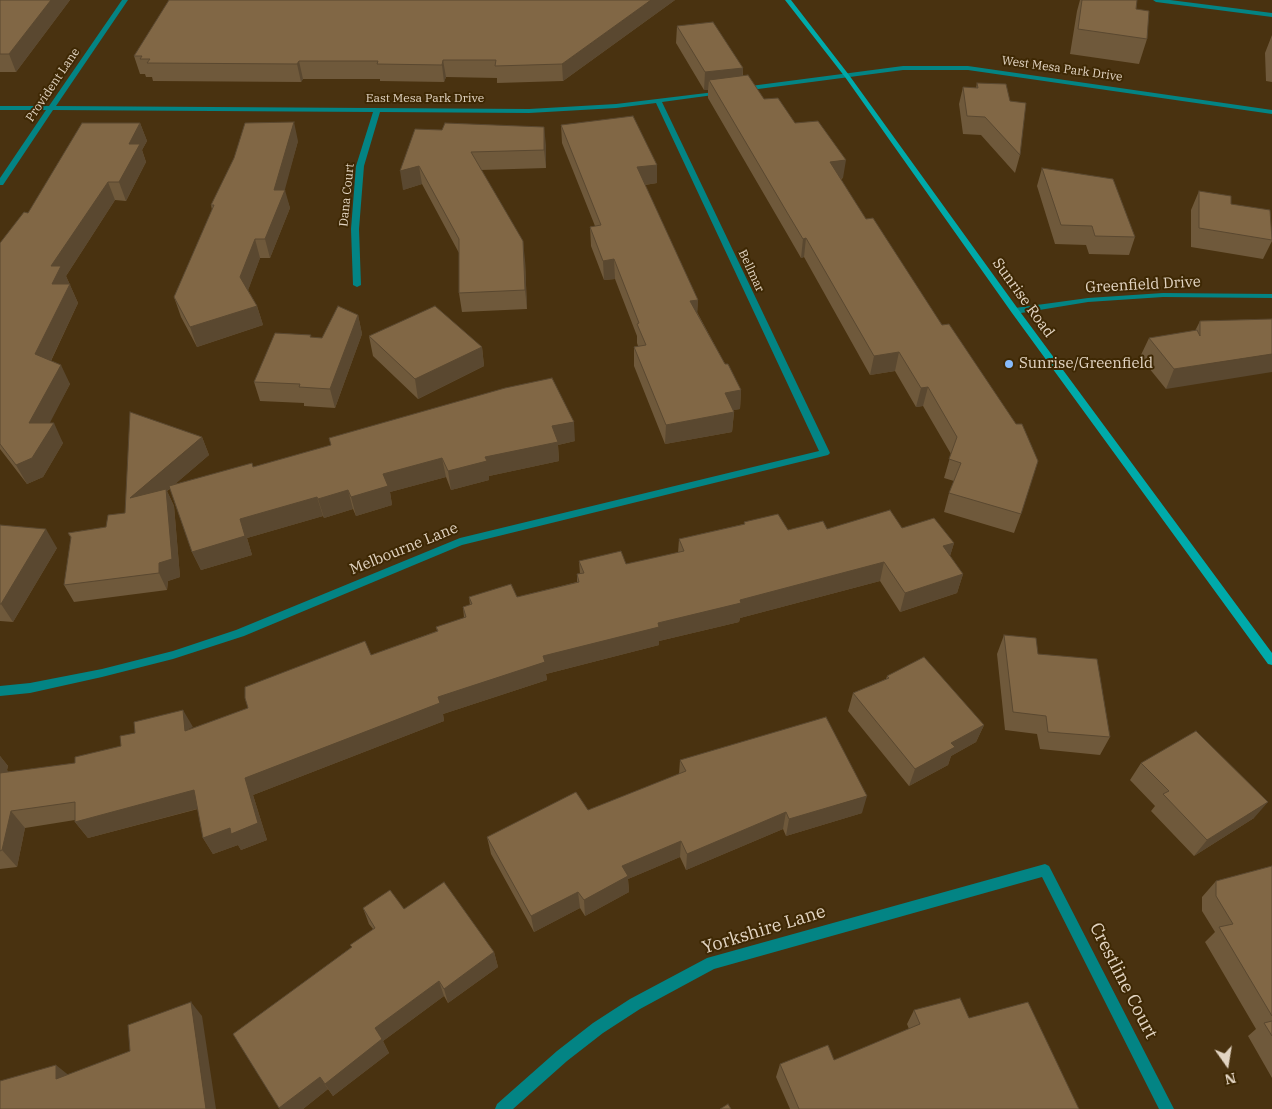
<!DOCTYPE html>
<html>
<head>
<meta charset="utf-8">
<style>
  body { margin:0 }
  #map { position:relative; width:1272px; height:1109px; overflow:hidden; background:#493210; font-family:"IBM Plex Serif",serif }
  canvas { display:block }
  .north { position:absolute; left:1202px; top:1039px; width:50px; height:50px; -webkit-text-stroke:4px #3e2804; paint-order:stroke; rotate:167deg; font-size:14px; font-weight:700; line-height:20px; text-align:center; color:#e2d4c2 }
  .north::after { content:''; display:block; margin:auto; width:18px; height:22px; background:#e2d4c2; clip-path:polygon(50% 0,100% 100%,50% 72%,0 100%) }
</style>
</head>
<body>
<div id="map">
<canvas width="1272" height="1109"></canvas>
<div class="north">N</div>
</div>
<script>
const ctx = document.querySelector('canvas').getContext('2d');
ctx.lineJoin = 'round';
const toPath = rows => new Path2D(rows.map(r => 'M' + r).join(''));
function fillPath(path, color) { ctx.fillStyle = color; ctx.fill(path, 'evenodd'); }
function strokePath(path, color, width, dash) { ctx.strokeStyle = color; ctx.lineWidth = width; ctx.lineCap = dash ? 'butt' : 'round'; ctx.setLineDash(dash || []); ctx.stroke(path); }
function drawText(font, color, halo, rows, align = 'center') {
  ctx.font = font + ' "IBM Plex Serif",serif'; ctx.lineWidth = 4; ctx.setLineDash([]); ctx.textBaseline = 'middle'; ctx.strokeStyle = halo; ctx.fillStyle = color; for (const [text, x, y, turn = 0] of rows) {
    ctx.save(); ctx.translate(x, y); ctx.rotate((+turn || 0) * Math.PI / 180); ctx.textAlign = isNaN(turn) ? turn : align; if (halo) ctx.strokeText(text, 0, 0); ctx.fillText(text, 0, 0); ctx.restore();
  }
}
fillPath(toPath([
  [1153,0,1170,0,1272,13,1272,17,1156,2,1153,0]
]), '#038484');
fillPath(toPath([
  [122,0,128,0,56,106,529,109,616,104,723,91,724,92,721,94,662,102,830,453,828,455,462,545,244,636,173,659,102,677,30,693,0,696,0,686,30,683,102,669,173,651,236,630,460,538,819,451,656,103,616,108,529,113,380,112,364,166,359,229,361,285,357,287,353,285,351,229,356,166,373,112,53,110,3,185,0,185,0,178,46,110,0,110,0,106,49,106,122,0],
  [903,66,968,66,1272,110,1272,114,968,70,903,70,743,91,740,89,743,87,903,66],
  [1163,293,1272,294,1272,298,1163,297,1088,302,1015,314,1011,311,1015,308,1088,298,1163,293],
  [1045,864,1049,866,1174,1109,1159,1109,1042,877,714,969,640,1009,603,1033,567,1061,513,1109,495,1109,497,1104,557,1051,593,1023,630,999,707,958,1045,864]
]), '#038484');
fillPath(toPath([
  [785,0,791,0,849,75,1018,309,1272,653,1272,665,1268,664,1012,313,845,77,785,0]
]), '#0aa');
fillPath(toPath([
  [0,0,70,0,16,72,0,72],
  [675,0,563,81,497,83,497,78,446,77,444,82,380,81,380,79,303,79,301,82,153,81,152,77,146,77,145,74,140,74,134,56],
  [1080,0,1137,0,1136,9,1147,39,1139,64,1070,54,1077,11],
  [677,26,743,68,743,76,764,99,795,123,843,178,841,179,1021,514,1014,533,944,512,949,493,954,481,944,478,951,454,923,406,916,407,895,371,870,375,804,257,801,258,786,232,708,98,708,90,704,90,676,43],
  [1272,35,1272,82,1266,81,1265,53],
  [977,83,1020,155,1015,173,981,135,963,134,959,104,963,87,976,88],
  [140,123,147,141,142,150,146,162,126,201,115,200,66,276,78,303,51,361,70,384,49,423,63,443,43,477,27,484,0,449,0,243,28,213],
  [561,125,657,165,657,183,645,185,698,300,697,312,725,364,741,390,740,409,733,410,734,412,732,432,665,444,634,366,634,347,638,346,637,343,637,336,615,279,604,280,591,246,590,227,595,226,562,143],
  [442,130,546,145,546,168,481,170,525,260,527,309,462,312,459,293,459,253,422,184,403,190],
  [298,141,284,190,290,208,270,258,260,258,248,290,257,306,263,325,197,347,181,317,174,297,212,210,211,205],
  [1042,168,1135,237,1129,255,1089,254,1086,245,1055,244,1037,186],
  [1199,191,1231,204,1272,234,1272,241,1263,259,1191,247,1191,210],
  [358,315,362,334,335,408,304,406,304,403,260,401,254,382,311,338,322,338],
  [1272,319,1166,389,1140,357,1149,338,1195,331,1200,321],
  [369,336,482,347,484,366,418,399,373,356],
  [202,437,209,455,175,484,253,467,331,445,329,438,575,441,558,445,559,461,489,476,489,480,451,490,446,477,390,492,392,505,356,516,353,509,324,518,323,516,247,538,252,555,201,570,192,552,170,489,167,491,174,506,180,577,168,581,167,590,74,602,64,585,71,538,68,533,106,527,125,513],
  [744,522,788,530,827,529,902,528,954,543,950,556,963,574,957,593,900,612,880,581,740,618,739,622,659,641,659,645,546,674,547,680,443,714,444,721,253,795,267,840,241,850,238,845,213,854,203,838,198,809,88,838,75,822,75,820,25,828,17,867,0,869,0,756,8,766,7,770,8,772,75,763,193,728,248,708,371,655,437,631,436,627,464,618,463,607,470,605,469,597,517,597,577,582,577,574,580,574,579,561,626,564,678,553,679,539,744,524],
  [0,525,57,548,13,622,0,621],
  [1004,635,1038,654,1110,737,1100,755,1040,749,1037,734,1005,730,997,654],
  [887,676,984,725,976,742,951,756,948,765,909,786,848,711,853,693,886,679],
  [680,760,862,813,786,836,783,829,686,870,680,857,628,879,629,892,585,916,580,908,534,932,491,854,487,837,588,810,679,774],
  [1141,763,1254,818,1194,856,1151,811,1155,806,1130,780],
  [1272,866,1272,1078,1248,1036,1256,1029,1205,942,1215,932,1202,911,1202,897,1216,881],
  [363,908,404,909,494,952,498,967,448,1003,444,996,383,1041,389,1053,333,1096,328,1089,303,1109,280,1109,233,1034,352,947,373,929,369,924],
  [914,1010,969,1018,1079,1109,790,1109,776,1077,780,1064,834,1060,909,1029,907,1024]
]), '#6f593b');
fillPath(toPath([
  [51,0,70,0,16,72,9,54],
  [651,0,675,0,563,81,562,64],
  [443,60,446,77,444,82,442,65],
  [299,61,303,79,301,82,297,64],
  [743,68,742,85,709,80,708,90,704,90,705,72],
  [294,122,298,141,284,193,285,190,290,208,270,258,265,239,274,190],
  [140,123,147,141,142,150,146,162,126,201,119,182,129,144],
  [544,127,546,145,546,168,544,150],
  [846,160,843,178,828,181,830,162],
  [657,165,657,183,637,186,637,167],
  [419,166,422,184,403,190,400,171],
  [108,182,115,200,66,276,78,303,45,373,35,354,52,284,51,266],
  [806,238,804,257,801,258,803,239],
  [255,239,260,258,246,296,240,277],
  [523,241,525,260,527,309,525,290],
  [614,259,615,279,604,280,603,261],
  [698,300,697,319,690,301],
  [257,306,263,325,197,347,190,327],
  [358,315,362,334,335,408,330,389],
  [482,347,484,366,418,399,415,379],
  [899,352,895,371,870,375,874,356],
  [1272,354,1272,372,1166,389,1174,369],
  [61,365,70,384,40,442,29,423],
  [928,387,923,406,916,407,921,388],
  [741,390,740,409,723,412,725,393],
  [734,412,732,432,665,444,666,425],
  [574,422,575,441,558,445,559,461,489,476,489,480,451,490,448,471,552,426],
  [54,423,63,443,43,477,27,484,16,465],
  [202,437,209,455,167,491,174,506,180,577,168,581,167,590,159,573,130,498],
  [442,458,446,477,390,492,392,505,356,516,351,497,383,474],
  [348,490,353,509,324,518,318,499],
  [317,497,323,516,247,538,252,555,201,570,192,552,240,519],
  [46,529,57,548,13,622,1,604],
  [954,543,948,562,943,546],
  [884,562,880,581,740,618,739,622,659,641,659,645,546,674,547,680,443,714,444,721,253,795,267,840,241,850,238,845,213,854,203,838,245,778,438,697,543,656,740,600],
  [963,574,957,593,900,612,905,593],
  [183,710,193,727,185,731],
  [984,725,976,742,951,756,948,765,909,786,915,769,951,743],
  [0,756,8,766,7,770,14,779,0,775],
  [194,790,204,807,88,838,75,822],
  [867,796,862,813,786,836,789,819],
  [1268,802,1254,818,1194,856,1207,840],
  [11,811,25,828,17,867,2,850],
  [786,812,783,829,686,870,687,854],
  [681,841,680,857,628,879,629,892,585,916,584,900,622,866],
  [578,892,580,908,534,932,531,916],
  [494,952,498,967,448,1003,444,989],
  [439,981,444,996,383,1041,389,1053,333,1096,325,1084,375,1028],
  [191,1002,202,1016,216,1109,206,1109],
  [56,1065,71,1077,56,1079],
  [320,1077,328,1089,303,1109,280,1109,279,1108]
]), '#5a4830');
const building = toPath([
  [0,0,51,0,9,54,0,54,0,0],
  [169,0,651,0,562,64,495,66,496,60,443,60,442,65,377,64,378,61,299,61,297,64,147,63,150,59,140,59,142,56,134,56,169,0],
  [1082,0,1137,0,1136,9,1149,11,1147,39,1078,29,1082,0],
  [713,22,743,68,705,72,677,26,713,22],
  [748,75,764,99,778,98,795,123,818,121,846,160,830,162,866,219,873,218,942,325,949,324,1016,424,1022,424,1038,461,1021,514,949,493,961,463,949,459,957,437,928,387,921,388,899,352,874,356,806,238,803,239,788,214,709,80,748,75],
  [977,83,1006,84,1010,101,1026,103,1020,155,985,117,967,116,963,87,978,88,977,83],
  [633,116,657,165,637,167,698,300,690,301,725,364,728,364,741,390,725,393,734,412,666,425,634,347,646,345,637,324,639,323,614,259,603,261,590,227,601,225,561,125,633,116],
  [294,122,274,190,285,190,265,239,255,239,240,277,257,306,190,327,174,297,214,205,211,205,234,158,245,123,294,122],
  [82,123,140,123,129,144,140,144,119,182,108,182,51,266,61,266,52,284,70,284,35,354,61,365,29,423,54,423,32,458,16,465,0,444,0,243,24,212,28,213,82,123],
  [445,123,544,127,544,150,471,152,523,241,525,290,459,293,459,239,419,166,400,171,415,129,442,130,445,123],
  [1042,168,1113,179,1135,237,1095,236,1092,226,1061,225,1042,168],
  [1199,191,1231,196,1231,204,1270,210,1272,240,1199,228,1199,191],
  [338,306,358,315,330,389,299,387,300,384,254,382,275,333,311,335,310,337,322,338,338,306],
  [435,306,482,347,415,379,369,336,435,306],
  [1272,319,1272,354,1174,369,1149,338,1197,330,1200,336,1200,321,1272,319],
  [552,378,574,422,552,426,558,442,485,457,487,461,448,471,442,458,383,474,388,486,351,497,348,490,318,499,317,497,240,519,245,536,192,552,169,486,252,463,253,467,331,445,329,438,505,388,552,378],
  [130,412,202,437,130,498,166,489,172,559,159,563,159,573,64,585,71,537,68,533,106,527,108,515,125,513,130,412],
  [890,510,902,528,934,518,954,543,943,546,963,574,905,593,884,562,740,600,741,603,658,623,659,627,543,656,545,662,438,697,440,703,245,778,258,823,231,834,230,828,203,838,194,790,75,822,75,802,11,811,2,850,0,851,0,773,75,763,75,757,121,746,120,736,135,733,134,722,183,710,185,731,248,708,245,698,245,687,365,641,371,655,438,631,436,627,466,617,463,607,472,604,469,597,511,584,517,597,579,582,577,574,584,573,579,561,621,551,626,564,684,551,679,539,745,524,744,522,778,514,788,530,823,521,827,529,890,510],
  [0,525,46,529,1,604,0,604,0,525],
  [1004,635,1036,638,1038,654,1097,659,1110,737,1048,732,1046,716,1013,712,1004,635],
  [924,657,984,725,951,743,955,747,915,769,853,693,889,678,887,676,924,657],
  [826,717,867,796,789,819,786,812,687,854,681,841,622,866,628,876,584,900,578,892,531,916,487,837,576,792,588,810,686,771,680,760,826,717],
  [1196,731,1268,802,1207,840,1163,794,1169,791,1141,763,1196,731],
  [1272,866,1272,1016,1219,927,1233,924,1216,896,1216,881,1272,866],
  [444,882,494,952,444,989,439,981,375,1028,382,1039,325,1084,320,1077,279,1108,233,1034,352,947,350,945,375,928,363,908,390,890,404,909,444,882],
  [960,998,969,1018,1028,1002,1079,1109,799,1109,780,1064,828,1045,834,1060,920,1024,914,1010,960,998],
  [191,1002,206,1109,0,1109,0,1081,56,1065,56,1079,130,1051,128,1025,191,1002],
  [1272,1021,1272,1036,1264,1023,1272,1021],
  [728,1104,731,1109,720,1109,728,1104]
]);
fillPath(building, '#816745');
strokePath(building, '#5a4830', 1);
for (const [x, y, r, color] of [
  [1009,364,5,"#87bbfb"]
]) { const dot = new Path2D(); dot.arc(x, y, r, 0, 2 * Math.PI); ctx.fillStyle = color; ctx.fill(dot); strokePath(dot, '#3e2804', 2); }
drawText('12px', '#e2d4c2', '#3e2804', [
  ["West Mesa Park Drive",1062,69,8],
  ["Provident Lane",53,85,-56],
  ["East Mesa Park Drive",425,99],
  ["Dana Court",347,195,-84],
  ["Bellmar",751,271,65]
]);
drawText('15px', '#e2d4c2', '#3e2804', [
  ["Greenfield Drive",1143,285,-3],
  ["Sunrise Road",1023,298,54],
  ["Melbourne Lane",404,549,-22]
]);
drawText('15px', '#e2d4c2', '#3e2804', [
  ["Sunrise/Greenfield",1019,364]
], 'left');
drawText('18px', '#e2d4c2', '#3e2804', [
  ["Yorkshire Lane",764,930,-17],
  ["Crestline Court",1123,981,63]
]);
</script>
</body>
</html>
